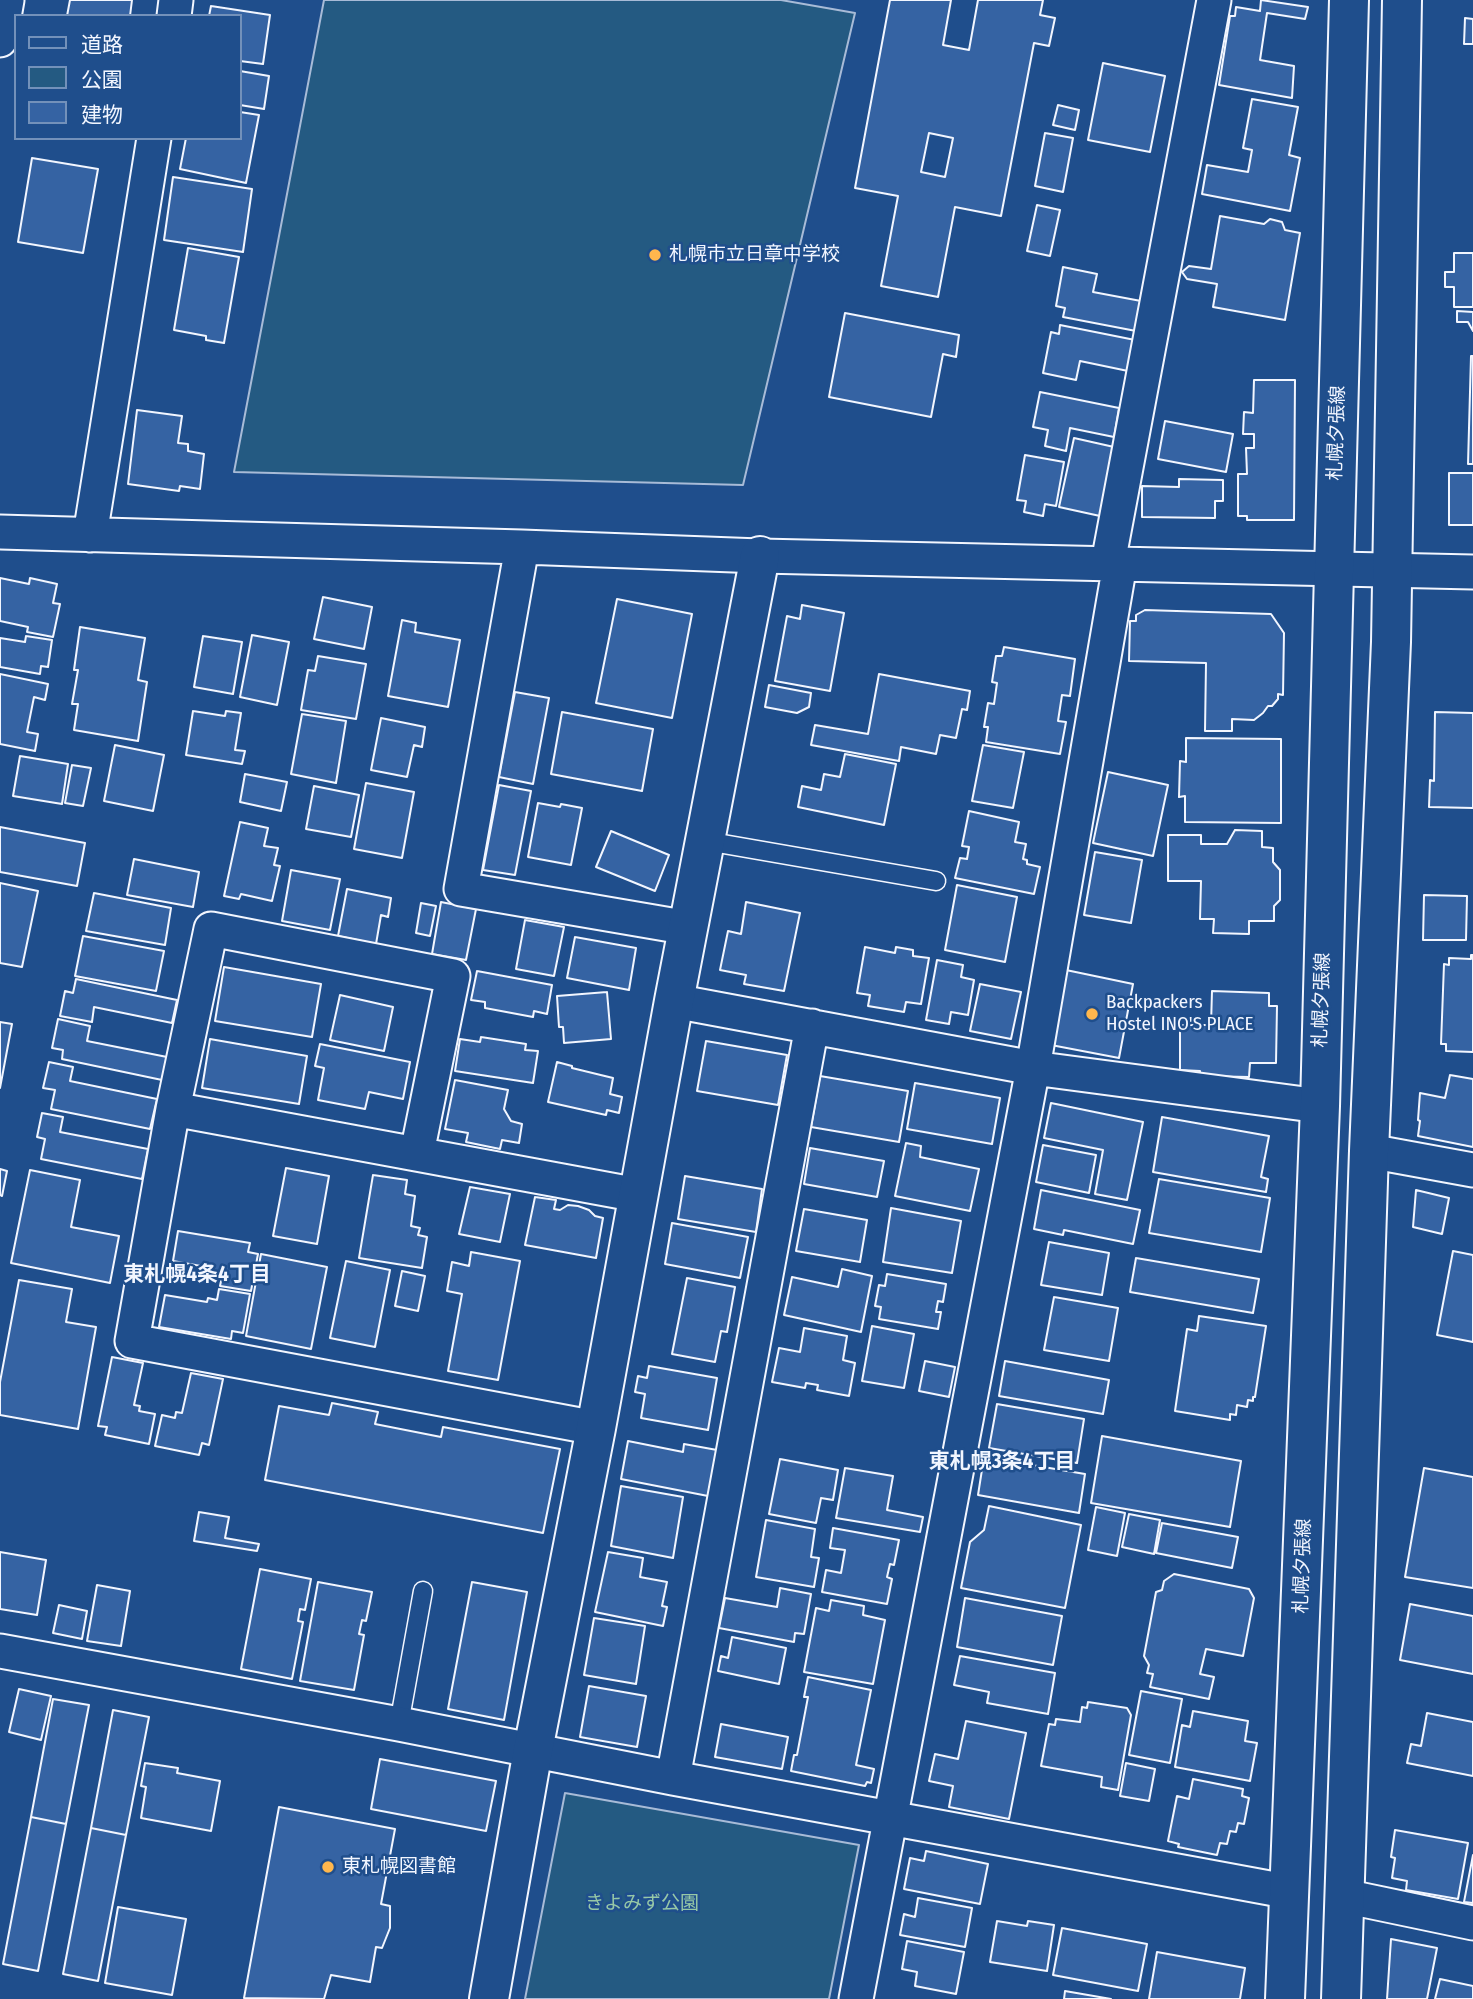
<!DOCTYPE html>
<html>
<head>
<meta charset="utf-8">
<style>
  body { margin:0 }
  #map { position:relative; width:1473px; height:1999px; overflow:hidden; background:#1f4e8c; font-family:"Fira Sans Condensed","Noto Sans JP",sans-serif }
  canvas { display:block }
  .legend { position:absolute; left:14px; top:14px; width:228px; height:126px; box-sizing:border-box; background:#1f4e8c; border:2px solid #7391ba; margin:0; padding:9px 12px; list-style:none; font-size:21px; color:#f2f6ff }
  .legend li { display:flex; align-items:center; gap:14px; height:35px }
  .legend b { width:35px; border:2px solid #7391ba }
</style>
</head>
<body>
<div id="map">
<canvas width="1473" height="1999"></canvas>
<ul class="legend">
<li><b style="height:9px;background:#1f4e8c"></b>道路</li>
<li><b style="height:19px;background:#245a82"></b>公園</li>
<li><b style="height:19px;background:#3563a3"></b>建物</li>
</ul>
</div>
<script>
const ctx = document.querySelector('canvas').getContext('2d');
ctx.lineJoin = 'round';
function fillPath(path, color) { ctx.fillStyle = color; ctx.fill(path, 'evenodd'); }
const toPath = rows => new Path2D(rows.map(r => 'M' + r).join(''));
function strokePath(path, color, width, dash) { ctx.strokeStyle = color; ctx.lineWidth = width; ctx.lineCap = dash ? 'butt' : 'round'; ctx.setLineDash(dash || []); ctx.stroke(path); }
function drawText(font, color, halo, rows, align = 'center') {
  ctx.font = font + ' "Fira Sans Condensed","Noto Sans JP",sans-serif'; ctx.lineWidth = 5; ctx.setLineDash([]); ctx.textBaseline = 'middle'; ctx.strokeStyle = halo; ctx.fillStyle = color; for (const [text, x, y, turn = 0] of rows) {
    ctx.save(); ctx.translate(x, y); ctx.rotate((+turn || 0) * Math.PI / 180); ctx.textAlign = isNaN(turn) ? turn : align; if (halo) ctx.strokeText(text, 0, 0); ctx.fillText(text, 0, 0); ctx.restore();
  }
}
const green = toPath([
  [324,0,781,0,855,13,743,485,234,472,324,0],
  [565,1793,859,1845,829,1999,525,1999,565,1793]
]);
fillPath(green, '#245a82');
strokePath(green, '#a8bbd7', 2);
const building = toPath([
  [70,0,132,0,130,16,67,16,70,0],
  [890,0,951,0,943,45,969,50,978,0,1043,0,1040,15,1055,18,1049,46,1034,43,1001,216,955,207,938,297,881,286,898,196,855,188,890,0],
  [929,133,953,138,945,177,921,172,929,133],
  [1261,0,1308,7,1305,19,1267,13,1260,60,1294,66,1292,98,1219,85,1230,16,1235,16,1236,7,1260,11,1261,0],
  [211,6,270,15,263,64,240,61,240,16,209,16,211,6],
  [1465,18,1473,19,1473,44,1464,44,1465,18],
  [1103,63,1165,76,1150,152,1088,140,1103,63],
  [240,71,269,76,264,109,240,105,240,71],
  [1252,99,1298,107,1289,155,1300,158,1290,211,1202,194,1207,165,1248,172,1252,150,1243,148,1252,99],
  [1058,105,1079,110,1075,130,1053,125,1058,105],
  [240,112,259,115,246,183,180,169,186,138,240,138,240,112],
  [1045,133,1073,138,1063,192,1035,186,1045,133],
  [32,158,98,169,83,253,18,242,32,158],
  [173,177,252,189,243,252,164,240,173,177],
  [1037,205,1060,210,1050,256,1027,251,1037,205],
  [1220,216,1264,224,1270,219,1282,222,1285,230,1300,233,1285,320,1213,307,1217,284,1187,279,1182,272,1189,266,1211,269,1220,216],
  [188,248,239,257,224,343,206,340,206,336,174,330,188,248],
  [1454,253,1473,253,1473,307,1454,307,1454,287,1445,287,1445,272,1454,272,1454,253],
  [1063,267,1097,274,1093,292,1141,301,1136,331,1063,317,1065,308,1056,306,1063,267],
  [1457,311,1473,312,1473,331,1468,322,1457,322,1457,311],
  [845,313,959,335,956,357,943,354,931,417,829,397,845,313],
  [1060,325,1135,340,1128,371,1080,361,1076,380,1043,373,1051,332,1059,334,1060,325],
  [1471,356,1473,356,1473,464,1468,464,1471,356],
  [1254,380,1295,380,1294,520,1247,520,1247,516,1238,516,1238,474,1247,474,1246,448,1254,448,1254,434,1243,434,1244,412,1253,413,1254,380],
  [1040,392,1119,408,1114,437,1070,428,1066,451,1045,446,1048,430,1033,427,1040,392],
  [137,410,182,416,178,443,188,444,188,451,204,454,200,489,180,486,179,491,128,484,137,410],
  [1165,421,1233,434,1226,472,1158,459,1165,421],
  [1074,438,1114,447,1100,516,1059,507,1074,438],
  [1025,455,1064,462,1056,506,1045,504,1043,516,1024,512,1026,501,1017,500,1025,455],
  [1449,473,1473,473,1473,525,1449,525,1449,473],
  [1179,479,1223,480,1223,501,1215,501,1215,518,1142,517,1142,486,1179,487,1179,479],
  [0,578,29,584,30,578,57,584,53,603,60,604,53,637,27,632,28,627,0,621,0,578],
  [323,597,372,607,364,649,314,639,323,597],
  [617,599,692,614,672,718,596,703,617,599],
  [802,605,844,613,830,691,775,681,787,616,800,619,802,605],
  [1145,610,1271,614,1284,633,1283,695,1278,694,1278,699,1272,706,1268,706,1263,713,1254,720,1232,719,1232,731,1205,731,1206,663,1129,661,1130,621,1136,621,1136,615,1145,610],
  [402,620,416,623,415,632,460,640,448,707,388,696,402,620],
  [80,627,145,638,138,680,147,682,138,741,74,730,78,704,72,704,78,670,74,670,80,627],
  [252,635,289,642,277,705,240,697,252,635],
  [26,636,52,640,48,667,41,666,40,674,0,667,0,638,25,642,26,636],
  [203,636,242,642,233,694,194,687,203,636],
  [1004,647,1075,659,1070,696,1062,695,1058,721,1066,722,1060,754,986,742,988,727,984,727,988,703,994,704,997,683,992,682,996,656,1002,656,1004,647],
  [318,656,366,664,356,719,301,710,308,670,315,671,318,656],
  [0,674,48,684,45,700,34,697,27,732,38,734,35,751,0,744,0,674],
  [879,674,970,691,967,710,962,709,956,738,940,735,936,754,901,747,899,761,811,745,815,725,868,734,879,674],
  [769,685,811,693,809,707,797,713,765,707,769,685],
  [515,692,549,698,533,784,499,777,515,692],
  [193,711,225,716,226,711,241,713,235,750,245,751,242,764,186,755,193,711],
  [562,712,653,729,642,791,551,774,562,712],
  [1435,712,1473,713,1473,808,1429,807,1430,780,1434,781,1435,712],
  [302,714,346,721,336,783,291,774,302,714],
  [381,718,425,727,422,747,414,745,407,777,371,770,381,718],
  [1186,738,1281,739,1281,823,1185,822,1185,796,1179,797,1180,761,1186,762,1186,738],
  [115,745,164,755,153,811,104,801,115,745],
  [983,745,1024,752,1013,808,972,801,983,745],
  [845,754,896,764,884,825,798,807,802,786,821,790,824,774,840,777,845,754],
  [20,756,68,764,62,804,13,796,20,756],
  [72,765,91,768,83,806,65,803,72,765],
  [1108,772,1168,785,1153,856,1093,843,1108,772],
  [245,774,287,782,281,811,240,802,245,774],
  [366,783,414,792,402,858,354,849,366,783],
  [499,785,531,791,515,875,483,870,499,785],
  [314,786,359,795,351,837,306,829,314,786],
  [538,803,560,807,561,804,582,808,571,865,528,857,538,803],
  [969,811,1019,822,1015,842,1026,844,1023,859,1027,860,1027,864,1040,867,1034,894,955,878,960,858,967,859,969,847,962,846,969,811],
  [240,822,268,828,264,846,278,848,274,865,280,866,272,901,241,894,239,899,224,896,240,822],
  [0,827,85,843,77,886,0,872,0,827],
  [1235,830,1262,831,1262,847,1273,848,1273,862,1280,870,1280,900,1274,906,1274,921,1249,921,1249,934,1213,933,1214,919,1200,919,1201,881,1168,881,1168,835,1201,835,1201,844,1227,844,1235,830],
  [611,831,669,855,655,891,596,867,611,831],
  [1095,852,1142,860,1131,923,1084,915,1095,852],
  [134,859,199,872,193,907,127,895,134,859],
  [291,870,340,879,330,930,282,921,291,870],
  [0,883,38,891,22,967,0,963,0,883],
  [957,885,1017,897,1005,962,945,950,957,885],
  [347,889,391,898,388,917,381,915,376,944,338,936,347,889],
  [94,893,171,908,165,945,86,931,94,893],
  [1424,895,1467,896,1466,940,1423,940,1424,895],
  [441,902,476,909,466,960,432,954,441,902],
  [746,902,800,913,784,991,744,984,746,975,720,970,728,931,741,934,746,902],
  [421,903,436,906,430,936,416,933,421,903],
  [525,920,564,927,554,976,516,969,525,920],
  [83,936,164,951,156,991,75,976,83,936],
  [575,937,636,948,629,990,567,978,575,937],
  [865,947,895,953,896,947,913,950,913,956,929,958,921,1004,906,1002,904,1012,868,1006,870,995,857,993,865,947],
  [1471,955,1473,955,1473,1052,1446,1051,1446,1044,1441,1044,1444,964,1449,965,1449,958,1471,959,1471,955],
  [937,960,963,965,961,977,974,980,968,1015,951,1012,949,1024,926,1020,937,960],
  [224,967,321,984,312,1037,215,1021,224,967],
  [1066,970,1133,984,1119,1058,1051,1045,1066,970],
  [477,971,552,985,547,1014,534,1011,533,1017,485,1008,485,1002,471,1000,477,971],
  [76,979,177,1000,172,1023,94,1007,92,1022,60,1016,65,991,73,993,76,979],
  [980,984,1021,992,1011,1039,970,1031,980,984],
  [1212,991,1269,993,1269,1006,1277,1006,1276,1063,1250,1063,1249,1077,1200,1076,1200,1071,1180,1070,1180,1025,1211,1025,1212,991],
  [607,992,611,1039,564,1043,563,1027,559,1027,557,996,607,992],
  [340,995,393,1007,384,1051,330,1040,340,995],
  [58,1019,90,1026,87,1041,167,1057,162,1080,62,1059,63,1050,52,1048,58,1019],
  [0,1022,12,1024,0,1088,0,1022],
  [481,1037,526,1044,525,1050,538,1051,533,1083,455,1071,460,1039,480,1042,481,1037],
  [210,1039,307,1056,299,1104,202,1088,210,1039],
  [706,1041,787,1055,778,1105,697,1091,706,1041],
  [320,1044,410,1062,403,1099,369,1092,365,1109,318,1100,324,1068,315,1066,320,1044],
  [49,1062,73,1067,70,1081,157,1099,150,1129,51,1109,55,1090,43,1088,49,1062],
  [557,1062,572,1066,572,1068,613,1078,610,1094,622,1097,619,1113,607,1110,606,1115,548,1102,557,1062],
  [1450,1075,1473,1079,1473,1147,1418,1136,1420,1121,1418,1120,1420,1093,1445,1098,1450,1075],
  [820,1076,908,1091,899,1142,811,1127,820,1076],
  [455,1080,508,1090,504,1109,511,1121,522,1124,519,1143,502,1140,500,1149,466,1142,468,1133,445,1129,455,1080],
  [915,1083,1000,1098,992,1144,907,1129,915,1083],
  [1051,1103,1143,1122,1127,1200,1095,1194,1103,1150,1044,1138,1051,1103],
  [42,1113,63,1117,60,1132,148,1149,142,1179,41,1159,45,1139,37,1137,42,1113],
  [1162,1117,1269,1136,1261,1177,1268,1179,1266,1192,1153,1172,1162,1117],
  [906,1143,921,1146,920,1157,979,1169,970,1211,895,1196,906,1143],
  [1043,1145,1096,1155,1089,1193,1036,1182,1043,1145],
  [810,1148,884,1161,877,1197,804,1184,810,1148],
  [286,1168,329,1176,317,1244,273,1236,286,1168],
  [0,1169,7,1171,2,1196,0,1195,0,1169],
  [30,1170,80,1180,71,1227,119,1236,110,1283,11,1263,30,1170],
  [373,1175,407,1180,405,1194,415,1196,411,1226,420,1228,418,1235,427,1237,422,1268,359,1258,373,1175],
  [685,1176,762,1189,756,1232,678,1219,685,1176],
  [1159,1179,1270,1198,1261,1252,1149,1233,1159,1179],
  [470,1187,510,1194,500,1242,459,1234,470,1187],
  [1041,1190,1140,1210,1133,1244,1064,1230,1063,1235,1034,1229,1041,1190],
  [1416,1190,1449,1198,1442,1234,1413,1227,1416,1190],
  [535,1197,556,1200,554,1209,560,1210,568,1205,578,1206,589,1210,595,1216,603,1218,596,1258,525,1245,535,1197],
  [891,1208,961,1221,952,1273,883,1262,891,1208],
  [804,1209,867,1220,860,1262,796,1251,804,1209],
  [672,1223,748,1237,740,1278,665,1264,672,1223],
  [178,1231,250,1243,248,1252,258,1254,251,1291,220,1286,222,1276,211,1274,212,1268,173,1261,178,1231],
  [1049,1242,1109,1253,1102,1295,1041,1285,1049,1242],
  [1453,1251,1473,1255,1473,1342,1437,1335,1453,1251],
  [471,1252,520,1261,498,1380,448,1371,462,1294,447,1291,452,1262,469,1266,471,1252],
  [261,1254,327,1267,311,1349,246,1336,261,1254],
  [1136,1258,1259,1279,1253,1313,1130,1292,1136,1258],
  [346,1261,390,1270,375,1347,330,1338,346,1261],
  [842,1269,872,1276,861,1332,784,1315,792,1277,838,1287,842,1269],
  [402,1271,425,1276,418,1311,395,1306,402,1271],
  [887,1274,946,1284,943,1302,938,1301,936,1312,941,1312,938,1329,879,1319,881,1307,875,1306,879,1285,885,1286,887,1274],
  [687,1278,735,1287,727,1332,721,1331,715,1362,672,1354,687,1278],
  [19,1280,72,1289,66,1322,96,1327,78,1429,0,1415,0,1382,19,1280],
  [219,1289,250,1294,243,1333,232,1331,231,1339,159,1327,165,1295,207,1302,208,1298,217,1300,219,1289],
  [1054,1297,1118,1308,1109,1361,1044,1350,1054,1297],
  [1199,1316,1266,1326,1255,1397,1253,1397,1253,1401,1248,1400,1247,1407,1237,1405,1236,1415,1230,1414,1230,1420,1175,1411,1187,1329,1197,1331,1199,1316],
  [872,1326,914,1334,904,1388,862,1381,872,1326],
  [804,1328,847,1336,843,1360,855,1363,849,1396,817,1390,818,1385,806,1383,805,1388,772,1382,779,1348,800,1352,804,1328],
  [112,1357,143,1363,134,1405,140,1406,139,1411,155,1414,149,1444,105,1435,107,1427,98,1426,112,1357],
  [925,1361,955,1367,949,1397,919,1391,925,1361],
  [1005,1361,1109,1380,1103,1414,999,1396,1005,1361],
  [649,1366,717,1378,708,1430,641,1418,645,1394,635,1392,638,1376,647,1378,649,1366],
  [191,1373,223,1379,209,1445,202,1443,199,1455,155,1446,162,1415,175,1418,176,1412,182,1413,191,1373],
  [332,1403,378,1412,375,1424,441,1437,443,1427,560,1449,543,1533,265,1480,279,1406,329,1415,332,1403],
  [997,1404,1084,1419,1077,1463,989,1448,997,1404],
  [1102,1436,1241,1461,1230,1527,1091,1503,1102,1436],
  [628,1441,683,1452,684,1444,717,1450,708,1496,621,1479,628,1441],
  [984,1457,1085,1474,1079,1513,978,1495,984,1457],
  [780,1459,838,1470,833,1500,821,1498,816,1523,769,1514,780,1459],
  [845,1468,893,1476,887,1510,923,1517,920,1532,836,1518,845,1468],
  [1424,1468,1473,1477,1473,1588,1405,1577,1424,1468],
  [621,1486,683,1497,673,1558,611,1546,621,1486],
  [989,1506,1081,1525,1065,1608,961,1588,970,1542,984,1530,989,1506],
  [1096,1507,1125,1513,1117,1556,1088,1550,1096,1507],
  [199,1512,229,1517,225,1538,259,1544,257,1551,194,1541,199,1512],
  [1129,1514,1160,1520,1154,1554,1122,1547,1129,1514],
  [766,1520,815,1529,811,1557,819,1558,814,1587,756,1577,766,1520],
  [1162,1523,1238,1537,1232,1568,1156,1553,1162,1523],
  [833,1528,899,1540,894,1565,890,1564,887,1577,892,1579,887,1604,822,1592,826,1570,841,1573,845,1550,830,1548,833,1528],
  [0,1552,46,1560,37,1615,0,1609,0,1552],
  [608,1552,643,1558,640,1577,667,1582,662,1606,667,1607,663,1626,595,1612,608,1552],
  [260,1569,311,1579,305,1610,300,1609,298,1621,303,1622,292,1679,241,1669,260,1569],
  [1174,1574,1249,1589,1254,1598,1243,1656,1206,1649,1200,1674,1214,1677,1209,1699,1150,1687,1153,1674,1147,1673,1149,1665,1144,1656,1156,1592,1162,1590,1164,1581,1174,1574],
  [318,1582,372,1592,366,1621,362,1620,359,1634,364,1635,354,1690,300,1681,318,1582],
  [472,1582,527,1592,504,1720,448,1709,472,1582],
  [97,1585,130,1591,121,1646,87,1641,97,1585],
  [780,1588,811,1594,804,1634,795,1633,794,1642,719,1628,725,1598,777,1607,780,1588],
  [965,1598,1062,1616,1053,1665,957,1647,965,1598],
  [831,1600,864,1606,863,1615,885,1620,873,1684,804,1672,816,1608,829,1611,831,1600],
  [1410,1604,1473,1616,1473,1674,1400,1660,1410,1604],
  [59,1605,87,1611,82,1639,53,1633,59,1605],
  [594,1618,645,1626,636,1684,584,1675,594,1618],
  [732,1637,786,1648,779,1684,718,1671,721,1656,728,1658,732,1637],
  [960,1656,1055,1673,1048,1714,987,1703,989,1692,954,1685,960,1656],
  [808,1677,871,1690,856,1765,874,1769,871,1783,867,1782,865,1786,791,1771,794,1755,797,1755,808,1697,804,1697,808,1677],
  [589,1686,646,1696,637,1747,580,1737,589,1686],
  [19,1689,51,1696,41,1740,9,1732,19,1689],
  [1141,1691,1182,1699,1170,1763,1129,1755,1141,1691],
  [53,1699,89,1705,66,1824,31,1817,53,1699],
  [1088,1702,1127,1708,1131,1715,1118,1790,1101,1787,1102,1777,1041,1766,1049,1724,1055,1725,1056,1719,1080,1722,1082,1707,1087,1708,1088,1702],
  [113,1710,149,1717,126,1835,91,1828,113,1710],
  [1193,1711,1248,1721,1245,1741,1257,1743,1250,1781,1175,1767,1182,1725,1190,1727,1193,1711],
  [1427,1713,1473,1722,1473,1776,1407,1763,1411,1744,1421,1746,1427,1713],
  [966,1721,1026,1733,1009,1819,949,1807,953,1786,929,1781,935,1754,958,1759,966,1721],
  [721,1724,788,1737,782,1769,715,1757,721,1724],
  [380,1759,496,1781,486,1831,371,1809,380,1759],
  [145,1763,178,1768,177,1773,220,1781,211,1831,141,1818,146,1787,141,1786,145,1763],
  [1126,1763,1155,1769,1149,1801,1120,1796,1126,1763],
  [1193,1779,1243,1789,1242,1796,1249,1798,1244,1824,1238,1823,1236,1832,1230,1831,1227,1844,1220,1843,1217,1855,1178,1847,1179,1844,1168,1841,1177,1796,1189,1799,1193,1779],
  [279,1807,395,1829,381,1904,390,1906,390,1928,382,1948,376,1947,370,1982,331,1975,324,1999,244,1998,279,1807],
  [31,1817,66,1824,38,1971,3,1964,31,1817],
  [91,1828,126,1835,98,1981,63,1974,91,1828],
  [1395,1830,1468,1843,1458,1899,1406,1890,1407,1881,1392,1878,1395,1858,1391,1857,1395,1830],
  [926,1851,988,1864,980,1904,904,1889,910,1858,924,1861,926,1851],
  [1473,1855,1473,1903,1464,1902,1473,1855],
  [918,1898,972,1908,965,1947,900,1935,904,1914,915,1917,918,1898],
  [118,1907,186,1919,172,1995,105,1983,118,1907],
  [997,1921,1027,1926,1028,1921,1054,1925,1047,1971,990,1962,997,1921],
  [1062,1928,1147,1944,1138,1991,1053,1975,1062,1928],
  [1391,1939,1437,1948,1427,1999,1387,1999,1391,1939],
  [907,1941,964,1952,956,1994,915,1986,917,1972,902,1969,907,1941],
  [1157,1952,1245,1968,1240,1999,1149,1999,1157,1952],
  [1440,1979,1473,1986,1473,1999,1435,1999,1440,1979],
  [1065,1991,1111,1999,1064,1999,1065,1991]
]);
fillPath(building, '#3563a3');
strokePath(building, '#f2f6ff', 2);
const service = toPath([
  [706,841,936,881],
  [399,1724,423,1591]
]);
const minor = toPath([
  [174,16,176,0],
  [0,40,7,0],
  [0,532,522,547,760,556,1473,572],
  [90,535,154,138],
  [522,547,461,889,689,928],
  [1108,563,1214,0],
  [674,1001,1033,1068,1320,1106],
  [173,1109,638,1195],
  [1369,1151,1473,1170],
  [417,1153,453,976,211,929,173,1109,132,1341,596,1428],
  [0,1651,399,1724,673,1778,1291,1892],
  [673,1778,812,1026],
  [1344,1896,1473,1923],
  [856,1999,1033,1068,1120,564]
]);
const tertiary = toPath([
  [489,1999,533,1750,596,1428,674,1001,760,556]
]);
const primary = toPath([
  [1285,1999,1320,1106,1349,0],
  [1341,1999,1369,1151,1391,642,1402,0]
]);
strokePath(service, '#f2f6ff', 21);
strokePath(minor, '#f2f6ff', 37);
strokePath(tertiary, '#f2f6ff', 42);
strokePath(primary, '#f2f6ff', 42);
strokePath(service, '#1f4e8c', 18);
strokePath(minor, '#1f4e8c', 33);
strokePath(tertiary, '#1f4e8c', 38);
strokePath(primary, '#1f4e8c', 38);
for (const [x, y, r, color] of [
  [655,255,7,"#ffb74d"],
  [1092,1014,7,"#ffb74d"],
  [328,1867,7,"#ffb74d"]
]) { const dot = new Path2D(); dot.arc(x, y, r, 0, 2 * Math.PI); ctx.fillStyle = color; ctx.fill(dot); strokePath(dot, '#1f4e8c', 2.5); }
drawText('19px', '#f2f6ff', '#1f4e8c', [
  ["札幌市立日章中学校",669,255],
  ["Backpackers",1106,1003],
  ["Hostel INO'S PLACE",1106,1025],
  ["東札幌図書館",342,1867]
], 'left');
drawText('19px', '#f2f6ff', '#1f4e8c', [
  ["札幌夕張線",1337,433,-88],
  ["札幌夕張線",1322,1000,-88],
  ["札幌夕張線",1303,1566,-88]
]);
drawText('19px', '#97c8a6', '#1f4e8c', [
  ["きよみず公園",642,1904]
]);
drawText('bold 21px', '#f2f6ff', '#1f4e8c', [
  ["東札幌4条4丁目",197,1275],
  ["東札幌3条4丁目",1002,1462]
]);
</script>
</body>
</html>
